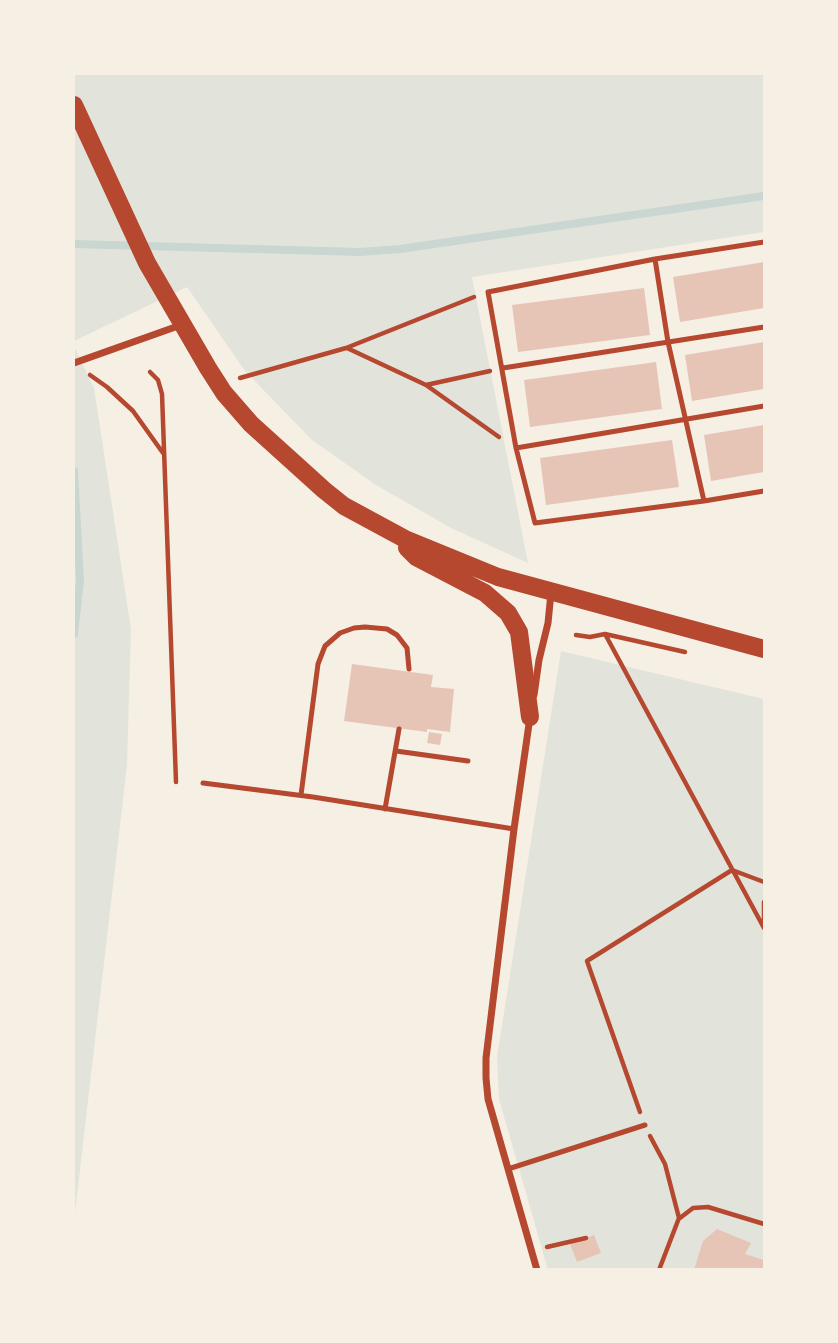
<!DOCTYPE html>
<html>
<head>
<meta charset="utf-8">
<style>
  body { margin:0 }
  #map { position:relative; width:838px; height:1343px; overflow:hidden; background:#f6efe4; font-family:"DejaVu Sans",sans-serif }
  canvas { display:block }
  .frame { position:absolute; inset:0; border:75px solid #f6efe4; pointer-events:none }
</style>
</head>
<body>
<div id="map">
<canvas width="838" height="1343"></canvas>
<div class="frame"></div>
</div>
<script>
const ctx = document.querySelector('canvas').getContext('2d');
ctx.lineJoin = 'round';
function fillPath(path, color) { ctx.fillStyle = color; ctx.fill(path, 'evenodd'); }
const toPath = rows => new Path2D(rows.map(r => 'M' + r).join(''));
function strokePath(path, color, width, dash) { ctx.strokeStyle = color; ctx.lineWidth = width; ctx.lineCap = dash ? 'butt' : 'round'; ctx.setLineDash(dash || []); ctx.stroke(path); }
fillPath(toPath([
  [74,74,764,74,764,232,472,277,528,563,451,528,376,485,312,440,245,371,187,287,74,341],
  [74,346,94,388,131,629,127,765,74,1221],
  [561,651,764,699,764,1269,548,1270,499,1099,497,1057]
]), '#e2e4dc');
strokePath(toPath([
  [74,244,360,252,400,249,764,196],
  [74,471,80,580,74,634]
]), '#c9d6d2', 8);
fillPath(toPath([
  [764,262,764,308,680,322,673,277],
  [644,288,650,335,518,352,512,305],
  [764,342,764,389,692,401,685,355],
  [656,362,662,409,530,427,524,380],
  [764,425,764,472,711,481,704,435],
  [672,440,679,487,546,505,540,458],
  [352,664,433,675,431,687,454,689,450,732,427,729,427,732,344,721],
  [429,732,442,734,440,745,427,743],
  [717,1229,751,1243,745,1254,764,1260,764,1270,694,1270,703,1241],
  [594,1235,601,1253,577,1262,570,1244]
]), '#e6c5b7');
strokePath(toPath([
  [347,348,426,385,490,371],
  [150,372,158,380,162,394,176,782],
  [90,375,107,387,133,411,163,453],
  [240,378,346,348,474,297],
  [426,385,499,437],
  [605,634,764,928],
  [576,635,590,637,605,634,685,652],
  [764,902,764,919],
  [640,1112,587,961,732,870,764,882],
  [650,1136,665,1164,679,1218,659,1270],
  [680,1218,693,1208,708,1207,764,1224],
  [547,1247,586,1238]
]), '#b5482f', 4.5);
strokePath(toPath([
  [764,242,655,259,488,292,516,448,535,523,704,501,764,491],
  [655,259,668,342,704,501],
  [503,368,764,327],
  [516,448,764,406],
  [396,751,468,761],
  [203,783,313,797,514,829],
  [301,795,318,664,325,646,340,633,354,628,365,627,387,629,397,635,407,648,409,669],
  [385,809,399,729],
  [508,1169,645,1125]
]), '#b5482f', 5);
strokePath(toPath([
  [74,363,181,325],
  [534,695,539,660,548,623,551,593],
  [530,717,514,829,486,1058,486,1078,488,1099,537,1270]
]), '#b5482f', 7);
strokePath(toPath([
  [74,105,147,263,208,368,224,393,251,424,324,490,344,506,405,539,498,577,764,649],
  [407,548,416,557,485,593,508,613,519,632,530,717]
]), '#b5482f', 18);
</script>
</body>
</html>
